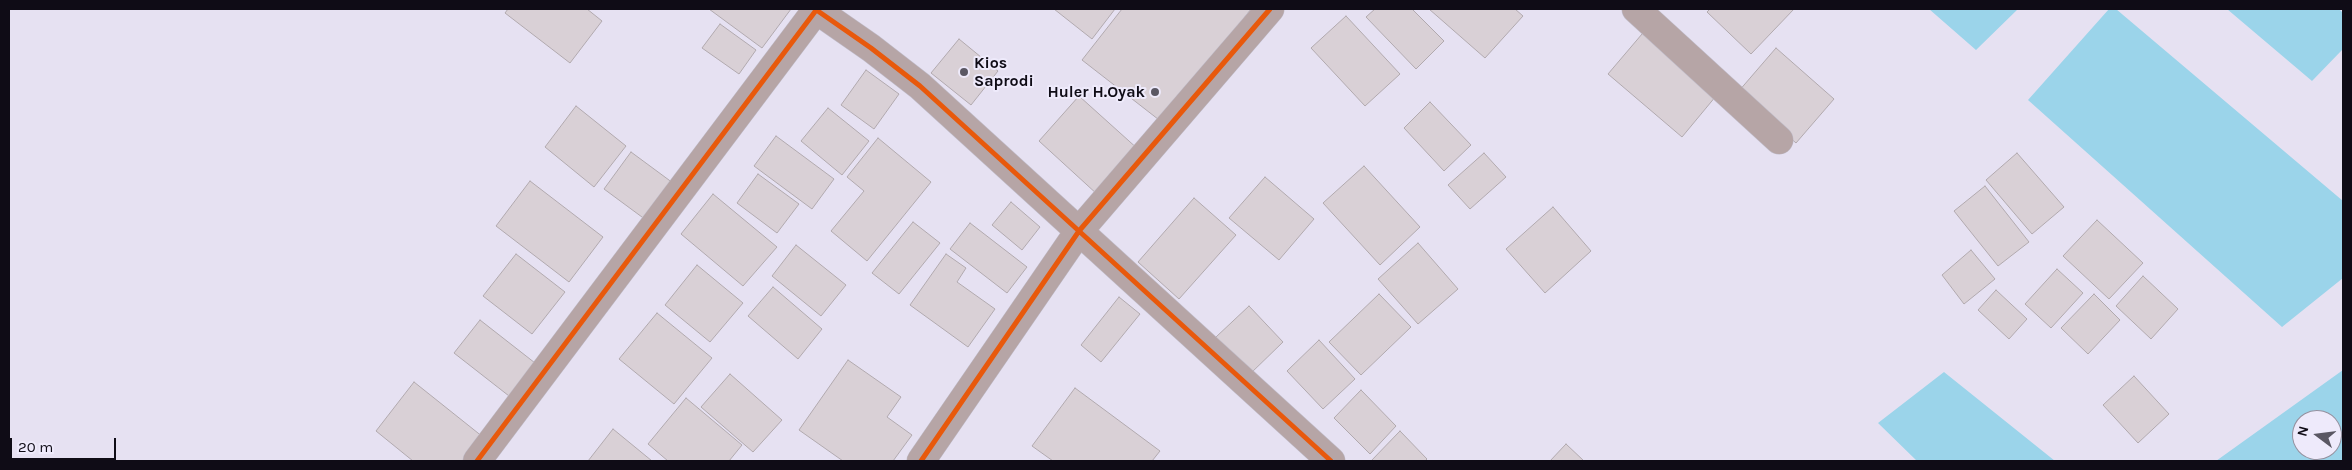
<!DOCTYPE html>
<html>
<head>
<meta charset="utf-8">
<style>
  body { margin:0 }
  #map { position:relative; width:2352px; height:470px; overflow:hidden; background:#e6e1f2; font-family:Karla,sans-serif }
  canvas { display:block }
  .frame { position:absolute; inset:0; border:10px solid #0f0c16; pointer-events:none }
  .north { position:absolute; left:2292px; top:410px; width:50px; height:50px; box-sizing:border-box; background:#eeeafb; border:1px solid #95919f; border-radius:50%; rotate:285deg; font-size:14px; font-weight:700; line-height:20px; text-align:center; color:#0f0c16 }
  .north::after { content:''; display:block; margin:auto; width:18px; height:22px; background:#5a5763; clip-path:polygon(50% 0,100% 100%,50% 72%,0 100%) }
  .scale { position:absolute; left:10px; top:438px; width:106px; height:22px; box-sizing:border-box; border:2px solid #0f0c16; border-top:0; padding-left:6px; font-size:15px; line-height:18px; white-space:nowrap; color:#0f0c16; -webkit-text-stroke:4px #eeeafb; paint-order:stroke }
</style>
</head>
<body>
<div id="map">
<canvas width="2352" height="470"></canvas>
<div class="frame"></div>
<div class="north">N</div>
<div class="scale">20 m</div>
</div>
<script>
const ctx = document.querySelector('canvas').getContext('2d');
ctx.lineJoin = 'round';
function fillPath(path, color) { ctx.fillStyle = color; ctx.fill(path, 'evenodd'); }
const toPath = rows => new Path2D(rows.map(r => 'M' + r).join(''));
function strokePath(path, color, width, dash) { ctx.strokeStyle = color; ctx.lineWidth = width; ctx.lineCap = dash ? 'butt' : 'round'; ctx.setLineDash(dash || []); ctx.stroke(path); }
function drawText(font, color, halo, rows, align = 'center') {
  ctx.font = font + ' Karla,sans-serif'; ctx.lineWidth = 4; ctx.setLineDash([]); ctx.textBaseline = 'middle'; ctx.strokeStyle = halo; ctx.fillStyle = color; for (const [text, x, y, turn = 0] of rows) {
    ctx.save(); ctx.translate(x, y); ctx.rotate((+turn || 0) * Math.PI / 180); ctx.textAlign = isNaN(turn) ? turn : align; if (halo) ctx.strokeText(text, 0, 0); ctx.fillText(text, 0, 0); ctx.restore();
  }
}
fillPath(toPath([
  [1929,9,2018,9,1976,50],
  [2109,9,2116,9,2343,201,2343,278,2282,327,2028,100],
  [2227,9,2339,9,2343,13,2343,49,2312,81],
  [2343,370,2343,461,2216,461],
  [2302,420,2332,420,2332,450,2302,450],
  [1944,372,2055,461,1917,461,1878,423]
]), '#9bd4ea');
const building = toPath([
  [508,9,587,9,602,21,570,63,505,13,508,9],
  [709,9,791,9,762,48,709,9],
  [1054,9,1115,9,1092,39,1054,9],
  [1122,9,1251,9,1163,123,1082,60,1122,9],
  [1375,9,1412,9,1444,41,1416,69,1366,17,1375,9],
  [1429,9,1515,9,1523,16,1485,58,1429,9],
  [1710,9,1794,9,1751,54,1707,12,1710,9],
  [1346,16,1400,74,1365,106,1311,48,1346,16],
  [720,24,756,50,739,74,702,48,720,24],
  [1648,27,1721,90,1682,137,1608,74,1648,27],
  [959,39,998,71,971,105,931,73,959,39],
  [1776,48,1834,99,1796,143,1738,92,1776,48],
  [866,70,899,94,874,129,841,105,866,70],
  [1079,96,1139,150,1098,195,1039,141,1079,96],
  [1430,102,1471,145,1444,171,1404,128,1430,102],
  [576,106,626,146,594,187,545,147,576,106],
  [828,108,869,141,842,175,801,141,828,108],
  [776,136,834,179,812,209,754,166,776,136],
  [878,138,931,182,867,261,831,231,864,191,847,177,878,138],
  [631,152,673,183,646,220,604,189,631,152],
  [1484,153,1506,177,1470,209,1448,185,1484,153],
  [2017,153,2064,207,2032,234,1986,180,2017,153],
  [1364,166,1420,227,1380,265,1323,203,1364,166],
  [758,174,799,204,777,233,737,203,758,174],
  [1265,177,1314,219,1279,260,1229,218,1265,177],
  [530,181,603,237,569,282,496,226,530,181],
  [1985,186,2029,242,1998,266,1954,211,1985,186],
  [713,194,777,247,743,286,681,234,713,194],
  [1194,198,1236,235,1179,299,1138,262,1194,198],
  [1011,202,1040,227,1022,250,992,225,1011,202],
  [1553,207,1591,251,1545,293,1506,249,1553,207],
  [2097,220,2143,263,2109,299,2063,256,2097,220],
  [913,222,940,243,899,294,872,273,913,222],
  [970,223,1027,267,1007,293,950,249,970,223],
  [1418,243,1458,289,1418,324,1378,279,1418,243],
  [796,245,846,285,821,316,772,276,796,245],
  [1971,250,1995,279,1964,304,1942,275,1971,250],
  [516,254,565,292,532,334,483,296,516,254],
  [946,254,966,268,957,282,995,309,968,347,910,305,946,254],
  [697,265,743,303,710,342,665,305,697,265],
  [2057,269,2083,293,2051,328,2025,304,2057,269],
  [2143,276,2178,309,2151,339,2116,306,2143,276],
  [773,287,822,329,798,359,748,316,773,287],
  [1996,290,2027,319,2009,339,1978,310,1996,290],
  [1379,294,1411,327,1361,375,1329,342,1379,294],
  [2094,294,2120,320,2088,354,2061,328,2094,294],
  [1119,297,1140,314,1101,362,1081,345,1119,297],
  [1249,306,1283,342,1250,374,1216,337,1249,306],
  [657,313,712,358,674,404,619,359,657,313],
  [480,320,544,370,518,403,454,353,480,320],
  [1319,340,1355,379,1323,409,1287,371,1319,340],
  [848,360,901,397,887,417,912,435,893,461,843,461,799,430,848,360],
  [730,374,782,420,753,452,701,407,730,374],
  [2134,376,2169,414,2138,443,2103,405,2134,376],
  [414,382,488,441,472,461,413,461,376,431,414,382],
  [1075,388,1160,451,1152,461,1053,461,1032,446,1075,388],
  [1361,390,1396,426,1370,454,1334,418,1361,390],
  [686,398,742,445,729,461,668,461,648,444,686,398],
  [613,429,652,461,588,461,613,429],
  [1400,431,1427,459,1425,461,1371,461,1400,431],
  [1566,444,1584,461,1550,461,1566,444]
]);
fillPath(building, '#d9d0d6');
strokePath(building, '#b1a9ae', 1);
const minor = toPath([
  [815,9,871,48,920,86,1331,461],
  [1636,9,1779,140],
  [477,461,817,9],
  [921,461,1079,231,1270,9]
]);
strokePath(minor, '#c0bcc9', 29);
strokePath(minor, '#b6a5a6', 28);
strokePath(toPath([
  [815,9,871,48,920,86,1331,461],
  [477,461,817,9],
  [921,461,1079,231,1270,9]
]), '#e8590c', 5);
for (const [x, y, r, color] of [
  [964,72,5,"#5a5763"],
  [1155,92,5,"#5a5763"]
]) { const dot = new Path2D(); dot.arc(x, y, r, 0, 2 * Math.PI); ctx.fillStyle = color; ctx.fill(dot); strokePath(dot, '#eeeafb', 2); }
drawText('bold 16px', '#0f0c16', '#eeeafb', [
  ["Kios",974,63],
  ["Saprodi",974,81],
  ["Huler H.Oyak",1145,92,"right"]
], 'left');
</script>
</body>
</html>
